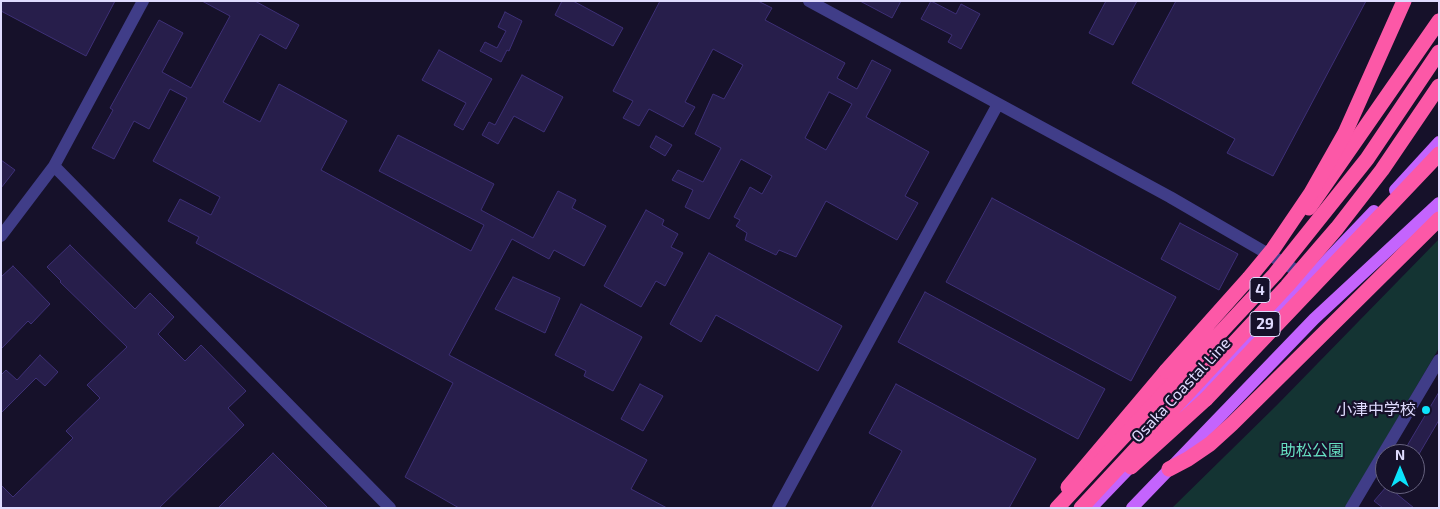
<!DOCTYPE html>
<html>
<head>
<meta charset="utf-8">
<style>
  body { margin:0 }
  #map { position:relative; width:1440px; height:509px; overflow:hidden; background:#16112a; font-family:"Exo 2",sans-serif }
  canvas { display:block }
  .frame { position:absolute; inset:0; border:2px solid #dfdbfe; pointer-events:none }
  .north { position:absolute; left:1375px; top:444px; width:50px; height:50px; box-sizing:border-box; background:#16112a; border:1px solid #66627f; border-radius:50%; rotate:0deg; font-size:14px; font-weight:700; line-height:20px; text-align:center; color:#dfdbfe }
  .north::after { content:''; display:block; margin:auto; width:18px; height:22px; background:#0be3fb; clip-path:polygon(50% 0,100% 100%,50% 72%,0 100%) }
</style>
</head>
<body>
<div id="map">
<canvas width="1440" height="509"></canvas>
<div class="frame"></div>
<div class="north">N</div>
</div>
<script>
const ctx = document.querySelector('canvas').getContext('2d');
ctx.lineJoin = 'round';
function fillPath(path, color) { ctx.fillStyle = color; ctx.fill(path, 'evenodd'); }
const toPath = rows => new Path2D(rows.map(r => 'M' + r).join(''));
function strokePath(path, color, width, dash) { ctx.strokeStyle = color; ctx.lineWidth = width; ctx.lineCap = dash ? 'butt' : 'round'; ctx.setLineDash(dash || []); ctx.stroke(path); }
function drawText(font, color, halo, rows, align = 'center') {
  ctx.font = font + ' "Exo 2","Noto Sans JP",sans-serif'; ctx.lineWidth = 4.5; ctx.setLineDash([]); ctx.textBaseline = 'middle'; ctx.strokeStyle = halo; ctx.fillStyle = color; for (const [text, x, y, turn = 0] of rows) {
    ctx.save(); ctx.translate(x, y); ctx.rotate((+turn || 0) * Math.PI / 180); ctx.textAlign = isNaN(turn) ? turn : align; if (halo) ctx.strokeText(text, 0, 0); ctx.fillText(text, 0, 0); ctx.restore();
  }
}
fillPath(toPath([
  [1439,239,1439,348,1345,508,1172,508,1277,405]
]), '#143433');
const building = toPath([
  [1,1,115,1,86,56,1,11,1,1],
  [202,1,255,1,299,25,286,49,260,34,223,102,260,122,279,84,347,121,321,170,471,251,484,225,379,171,398,135,494,184,481,210,533,238,558,191,576,200,572,208,606,226,584,266,554,250,549,259,512,239,449,355,647,460,631,489,667,508,459,508,405,477,453,383,196,243,199,237,168,221,180,199,211,215,220,197,153,161,187,98,170,89,149,129,134,121,114,159,92,148,113,110,110,108,159,20,183,33,162,72,191,88,230,16,202,1],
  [562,1,573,1,623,28,613,46,555,15,562,1],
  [660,1,758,1,772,8,765,20,845,63,837,78,857,89,872,60,891,70,866,117,929,152,905,196,918,203,897,240,826,201,796,257,779,250,776,255,745,240,747,233,736,226,740,220,734,217,750,187,762,194,772,176,741,159,709,219,685,207,693,190,672,180,678,170,703,182,721,148,695,134,713,94,724,99,743,65,713,49,685,102,695,107,683,127,649,109,639,126,623,118,633,101,613,91,660,1],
  [829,92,852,104,826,150,805,138,829,92],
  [860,1,901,1,892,18,860,1],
  [931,1,956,14,961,4,980,14,961,49,948,42,952,35,921,19,931,1],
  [1106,1,1137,1,1113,45,1089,33,1106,1],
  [1176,1,1366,1,1273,176,1227,153,1235,139,1132,83,1176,1],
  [505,12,522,21,509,51,507,50,501,62,480,51,485,42,497,48,506,31,498,27,505,12],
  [439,50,492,79,463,130,454,125,466,103,422,80,439,50],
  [522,75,563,97,544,132,514,116,498,144,482,135,489,122,495,125,522,75],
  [656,136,672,145,665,156,650,147,656,136],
  [1,160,15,170,1,188,1,160],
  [992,198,1176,297,1131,381,946,282,992,198],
  [646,210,664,220,662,225,678,234,671,247,683,253,665,286,656,281,641,307,604,286,646,210],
  [1180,223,1238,254,1219,290,1161,259,1180,223],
  [70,245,135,309,150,293,174,317,158,334,185,361,201,345,246,391,228,408,244,425,159,508,1,508,1,485,13,497,73,438,66,431,100,398,87,385,127,347,60,282,61,281,47,267,70,245],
  [709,253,842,326,818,371,716,315,701,342,670,324,709,253],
  [13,266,50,304,31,324,28,321,1,349,1,277,13,266],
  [513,277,560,298,545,333,495,309,513,277],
  [925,292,1105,389,1078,439,898,342,925,292],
  [581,304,642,337,613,391,584,376,586,371,555,355,581,304],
  [40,355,58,372,45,386,36,378,1,413,1,375,6,370,17,380,40,355],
  [640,384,663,396,643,431,621,419,640,384],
  [896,384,1036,459,1009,508,871,508,902,451,869,433,896,384],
  [1439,392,1439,420,1419,454,1407,446,1439,392],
  [273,453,328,508,218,508,273,453],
  [1387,486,1414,508,1383,508,1374,501,1387,486]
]);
fillPath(building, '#271e4b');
strokePath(building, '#3e3077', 1);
strokePath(toPath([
  [809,1,1170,197,1306,276],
  [54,166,390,508],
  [1,236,54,166,143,1],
  [778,508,998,104],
  [1351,508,1439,360]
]), '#403d88', 12);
strokePath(toPath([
  [1395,190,1439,142],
  [1179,415,1374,211],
  [1091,508,1136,461],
  [1132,508,1314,319,1439,203]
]), '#c464fd', 12);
strokePath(toPath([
  [1309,208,1439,21],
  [1206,399,1439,154],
  [1169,469,1188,459,1210,444,1232,424,1439,219],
  [1068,487,1166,371]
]), '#fc58a7', 15);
strokePath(toPath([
  [1166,371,1249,278,1273,249,1311,193,1345,133,1404,1],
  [1131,467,1206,399],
  [1057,508,1275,274,1367,159,1439,52],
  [1081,508,1287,286,1337,228,1382,170,1439,86]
]), '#fc58a7', 15);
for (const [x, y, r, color] of [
  [1426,410,5,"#0be3fb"]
]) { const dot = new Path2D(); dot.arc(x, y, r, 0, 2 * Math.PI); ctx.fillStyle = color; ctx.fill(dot); strokePath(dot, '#16112a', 2); }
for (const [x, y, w] of [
  [1260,290,20],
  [1265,324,30]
]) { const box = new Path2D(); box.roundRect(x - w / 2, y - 12.5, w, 25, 4); ctx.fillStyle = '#16112a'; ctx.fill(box); strokePath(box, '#dfdbfe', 1); }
drawText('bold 15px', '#dfdbfe', null, [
  ["4",1260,290],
  ["29",1265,324]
]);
drawText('16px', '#dfdbfe', '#16112a', [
  ["Osaka Coastal Line",1181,390,-47]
]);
drawText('16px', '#dfdbfe', '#16112a', [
  ["小津中学校",1416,410]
], 'right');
drawText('16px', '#66dfc1', '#16112a', [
  ["助松公園",1312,451]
]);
</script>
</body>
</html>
